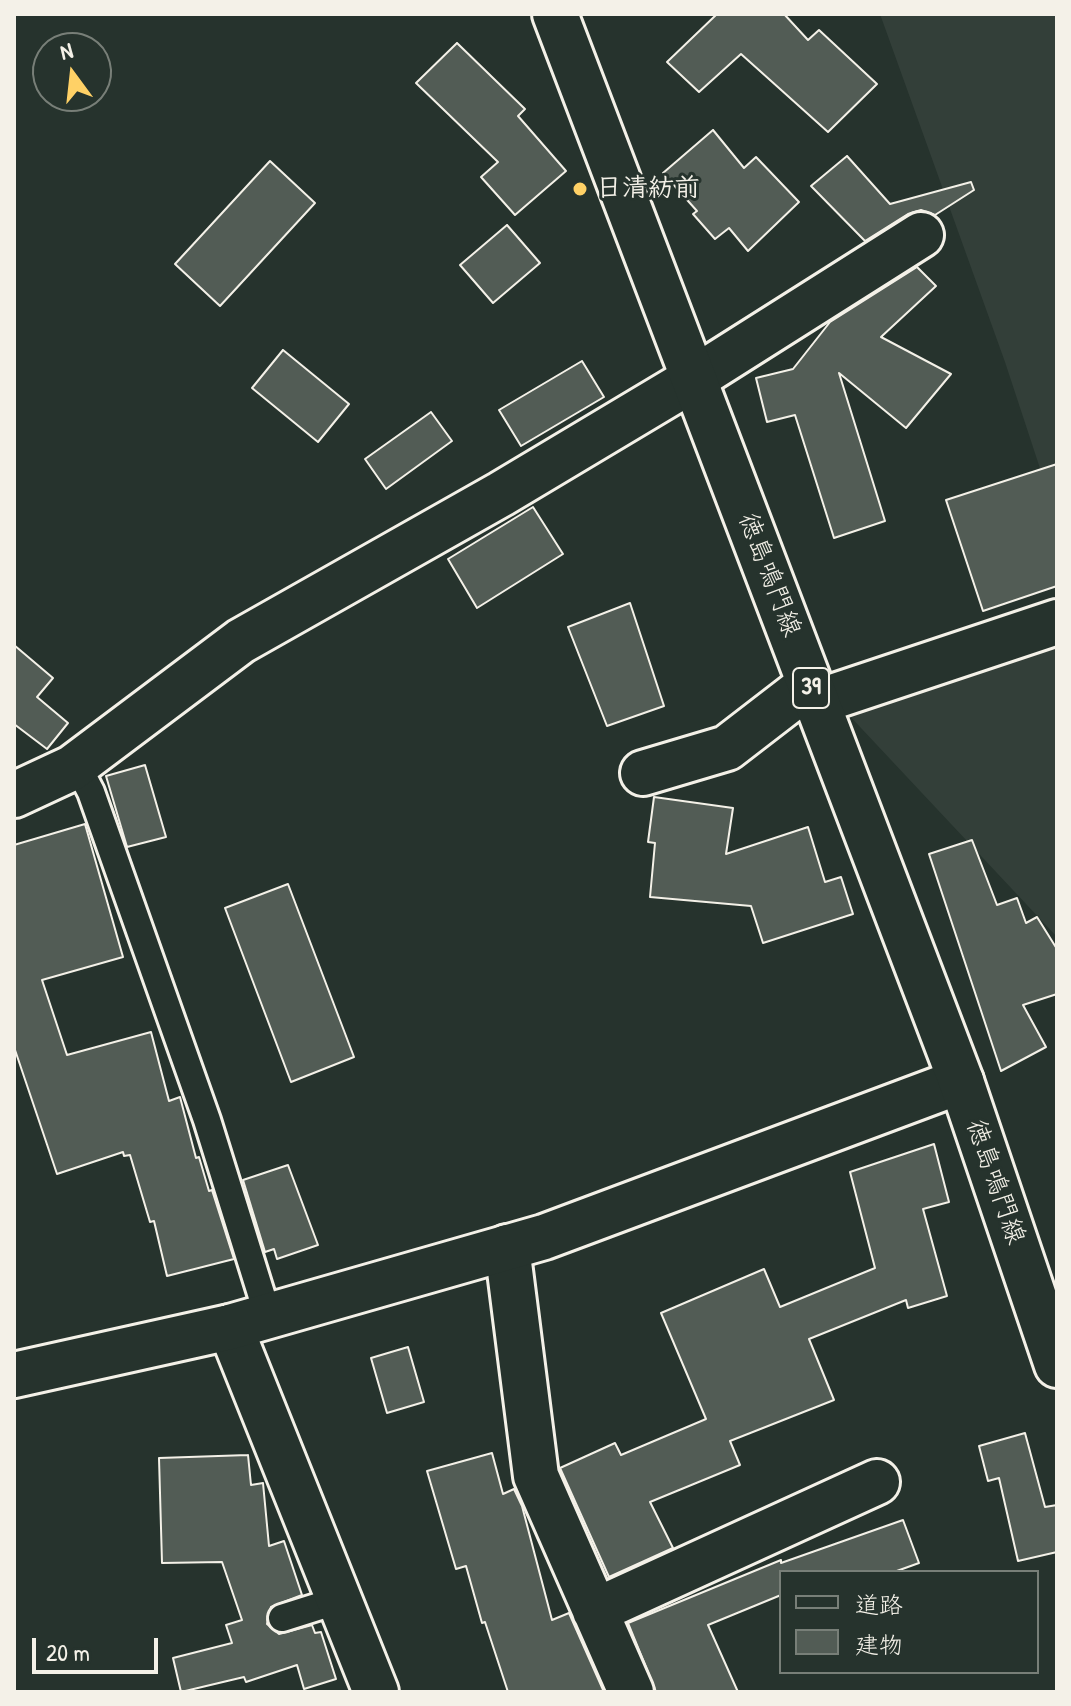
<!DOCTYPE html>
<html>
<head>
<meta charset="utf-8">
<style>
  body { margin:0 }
  #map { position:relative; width:1071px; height:1706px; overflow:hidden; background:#26332d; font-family:"Patrick Hand","Klee One",sans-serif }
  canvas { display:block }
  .frame { position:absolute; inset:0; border:16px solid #f4f1e8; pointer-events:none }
  .legend { position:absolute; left:779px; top:1570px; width:260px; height:104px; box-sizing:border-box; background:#26332d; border:2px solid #787f78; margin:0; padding:10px 14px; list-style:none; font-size:24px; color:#f4f1e8 }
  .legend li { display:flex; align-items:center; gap:16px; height:40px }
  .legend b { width:40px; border:2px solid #787f78 }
  .north { position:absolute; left:32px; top:32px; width:80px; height:80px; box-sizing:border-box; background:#26332d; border:2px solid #787f78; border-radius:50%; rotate:345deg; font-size:22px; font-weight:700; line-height:32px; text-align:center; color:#f4f1e8 }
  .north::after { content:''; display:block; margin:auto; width:28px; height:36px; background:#ffd166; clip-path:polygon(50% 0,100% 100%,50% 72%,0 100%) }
  .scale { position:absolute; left:32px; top:1638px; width:126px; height:36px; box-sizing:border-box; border:4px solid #f4f1e8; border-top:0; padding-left:10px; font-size:24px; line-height:28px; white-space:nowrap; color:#f4f1e8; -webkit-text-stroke:6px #26332d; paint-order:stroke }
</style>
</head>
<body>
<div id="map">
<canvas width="1071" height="1706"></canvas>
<div class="frame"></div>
<ul class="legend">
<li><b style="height:10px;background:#26332d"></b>道路</li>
<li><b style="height:22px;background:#525c55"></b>建物</li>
</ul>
<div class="north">N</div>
<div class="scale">20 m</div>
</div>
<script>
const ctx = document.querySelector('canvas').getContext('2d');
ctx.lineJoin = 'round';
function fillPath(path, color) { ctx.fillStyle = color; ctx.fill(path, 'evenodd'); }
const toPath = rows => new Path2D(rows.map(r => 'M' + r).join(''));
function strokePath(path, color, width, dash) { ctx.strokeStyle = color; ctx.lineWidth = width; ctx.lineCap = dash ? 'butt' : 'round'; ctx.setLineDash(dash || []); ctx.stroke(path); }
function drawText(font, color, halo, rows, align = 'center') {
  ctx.font = font + ' "Patrick Hand","Klee One",sans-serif'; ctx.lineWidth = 6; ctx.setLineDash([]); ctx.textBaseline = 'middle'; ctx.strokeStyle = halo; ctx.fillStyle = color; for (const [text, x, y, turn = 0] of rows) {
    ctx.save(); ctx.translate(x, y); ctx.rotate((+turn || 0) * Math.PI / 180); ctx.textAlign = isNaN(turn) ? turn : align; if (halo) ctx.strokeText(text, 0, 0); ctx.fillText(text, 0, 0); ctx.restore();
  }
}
fillPath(toPath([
  [880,14,1057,14,1057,520,1005,362],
  [1057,596,1057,937,846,712]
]), '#333f39');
const building = toPath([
  [717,14,784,14,808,40,819,30,877,84,828,132,741,54,699,92,667,62,717,14],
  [457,43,525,109,518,116,566,171,515,215,481,177,498,162,416,83,457,43],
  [713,130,744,168,756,157,799,202,748,251,729,228,715,239,693,214,697,211,663,173,713,130],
  [847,156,890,204,971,182,974,190,935,215,921,210,908,214,865,241,811,186,847,156],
  [270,161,315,203,220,306,175,264,270,161],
  [507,225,540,263,493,303,460,265,507,225],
  [917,267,936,286,881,337,951,374,906,428,839,373,885,521,834,538,795,415,767,422,756,378,793,369,830,322,917,267],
  [283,350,349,404,318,442,252,388,283,350],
  [582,361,604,397,521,446,499,410,582,361],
  [431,412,452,441,386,489,365,459,431,412],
  [1057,464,1057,586,983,611,946,500,1057,464],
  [533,507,563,554,477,608,448,559,533,507],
  [630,603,664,706,607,726,568,627,630,603],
  [14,645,53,678,37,697,68,723,47,749,14,724,14,645],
  [145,765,166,837,127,847,106,776,145,765],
  [654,797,733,808,726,854,808,827,825,882,841,877,853,914,763,943,751,906,650,897,655,843,648,842,654,797],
  [85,824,123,957,42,980,67,1055,151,1032,169,1101,180,1097,196,1158,199,1157,209,1191,212,1190,234,1259,167,1276,154,1221,150,1222,130,1155,124,1156,123,1152,57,1174,14,1047,14,845,85,824],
  [972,840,997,905,1017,898,1026,923,1037,917,1057,949,1057,994,1023,1005,1046,1047,1001,1071,929,854,972,840],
  [288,884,354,1057,291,1082,225,908,288,884],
  [934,1144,949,1202,923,1209,947,1296,908,1308,906,1300,809,1339,834,1400,730,1441,740,1465,650,1502,673,1548,609,1577,560,1468,615,1443,621,1455,706,1419,661,1313,764,1269,780,1307,875,1268,850,1172,934,1144],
  [288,1165,318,1245,277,1259,274,1249,265,1252,243,1180,288,1165],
  [408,1347,424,1402,387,1413,371,1358,408,1347],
  [1025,1433,1045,1507,1057,1505,1057,1552,1018,1561,999,1478,988,1481,979,1446,1025,1433],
  [492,1453,503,1494,514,1489,522,1506,552,1620,569,1613,604,1692,508,1692,485,1622,482,1623,466,1566,456,1569,427,1471,492,1453],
  [248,1455,251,1485,263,1483,269,1546,284,1541,302,1595,271,1607,267,1624,279,1634,312,1625,315,1633,321,1632,336,1679,304,1689,297,1665,246,1682,244,1677,181,1692,173,1658,232,1643,226,1625,242,1620,222,1562,162,1563,159,1458,248,1455],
  [903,1520,919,1563,894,1572,781,1572,781,1595,708,1625,738,1692,656,1692,628,1623,781,1560,781,1563,903,1520]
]);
fillPath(building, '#525c55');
strokePath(building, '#f4f1e8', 2);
const lane = toPath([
  [77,765,91,792,207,1120,268,1316],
  [282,1618,339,1600]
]);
const street = toPath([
  [817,702,1057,622],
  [643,773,727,748,810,684],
  [14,795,72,768,241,641,501,494,695,378,921,235],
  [507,1247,536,1476,631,1692],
  [230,1327,376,1692],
  [595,1611,877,1482]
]);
const secondary = toPath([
  [14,1375,230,1327,544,1237,961,1081]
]);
const primary = toPath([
  [555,14,961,1081,1057,1365]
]);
strokePath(lane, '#f4f1e8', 32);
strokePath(street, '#f4f1e8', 50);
strokePath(secondary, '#f4f1e8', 50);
strokePath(primary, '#f4f1e8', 50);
strokePath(lane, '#26332d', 26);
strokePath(street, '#26332d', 44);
strokePath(secondary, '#26332d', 44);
strokePath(primary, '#26332d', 44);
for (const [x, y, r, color] of [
  [580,189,8,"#ffd166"]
]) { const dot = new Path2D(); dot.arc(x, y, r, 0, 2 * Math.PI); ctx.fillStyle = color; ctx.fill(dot); strokePath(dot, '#26332d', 3); }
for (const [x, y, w] of [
  [811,688,36]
]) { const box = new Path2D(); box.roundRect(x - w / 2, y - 20, w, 40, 6); ctx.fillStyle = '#26332d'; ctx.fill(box); strokePath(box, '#f4f1e8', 2); }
drawText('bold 24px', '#f4f1e8', null, [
  ["39",811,688]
]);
drawText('bold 26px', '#f4f1e8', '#26332d', [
  ["日清紡前",596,189]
], 'left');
drawText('26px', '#f4f1e8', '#26332d', [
  ["徳島鳴門線",769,575,69],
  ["徳島鳴門線",995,1182,71]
]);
</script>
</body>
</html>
